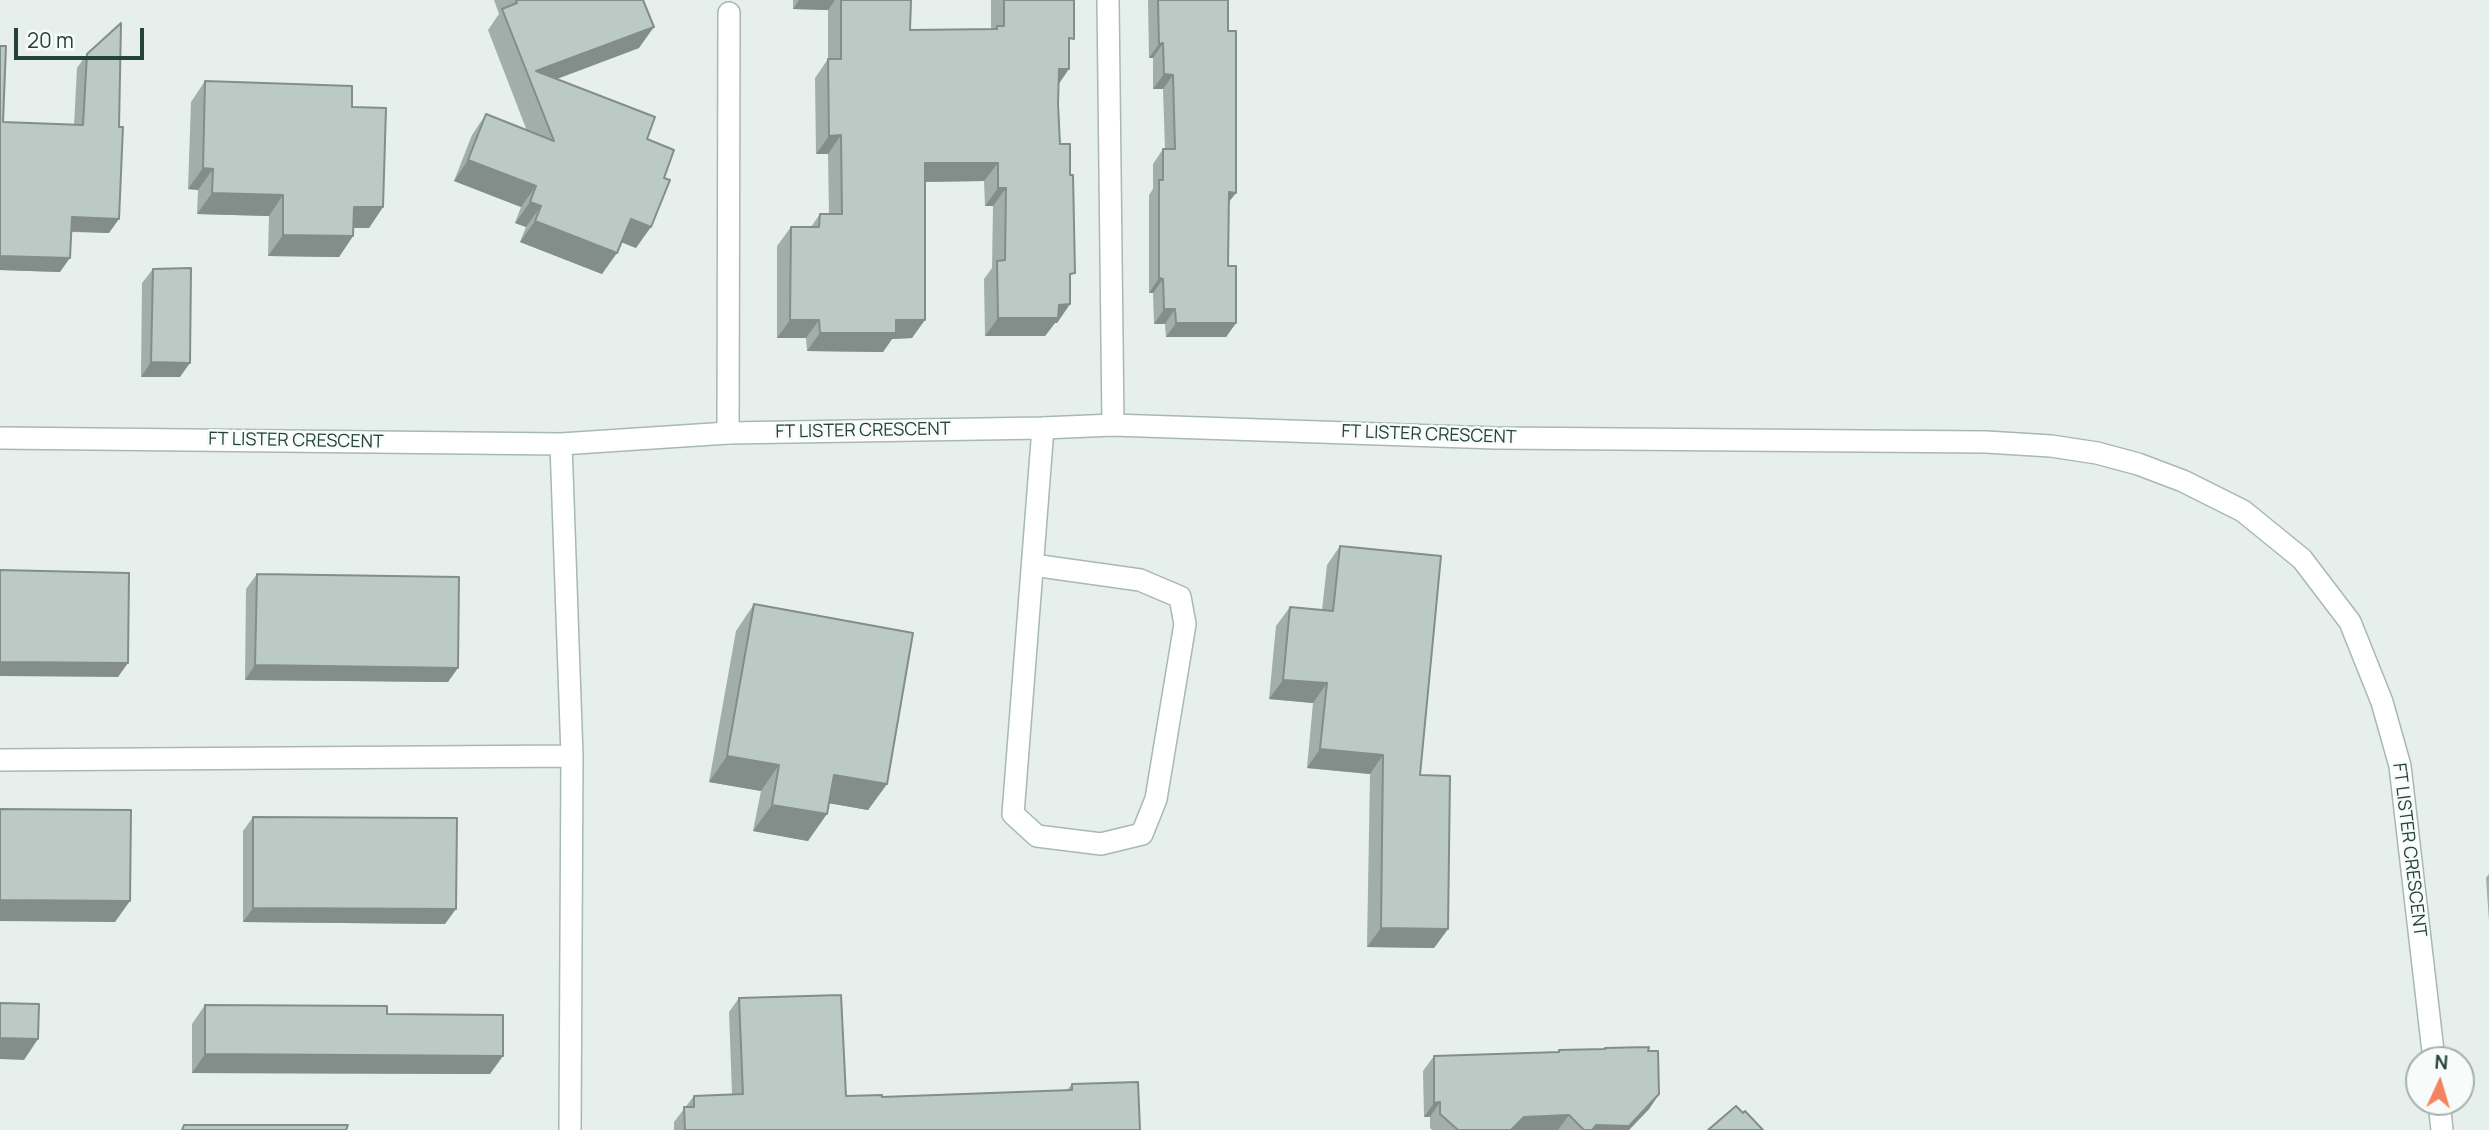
<!DOCTYPE html>
<html>
<head>
<meta charset="utf-8">
<style>
  body { margin:0 }
  #map { position:relative; width:2489px; height:1130px; overflow:hidden; background:#e6efeb; font-family:Manrope,sans-serif }
  canvas { display:block }
  .north { position:absolute; left:2405px; top:1046px; width:70px; height:70px; box-sizing:border-box; background:#f7fbf9; border:2px solid #a3b1ad; border-radius:50%; rotate:4deg; font-size:19px; font-weight:700; line-height:28px; text-align:center; color:#24423a }
  .north::after { content:''; display:block; margin:auto; width:24px; height:32px; background:#f4845f; clip-path:polygon(50% 0,100% 100%,50% 72%,0 100%) }
  .scale { position:absolute; left:14px; top:28px; width:130px; height:32px; box-sizing:border-box; border:4px solid #24423a; border-top:0; padding-left:9px; font-size:21px; line-height:24px; white-space:nowrap; color:#24423a; -webkit-text-stroke:5px #f7fbf9; paint-order:stroke }
</style>
</head>
<body>
<div id="map">
<canvas width="2489" height="1130"></canvas>
<div class="north">N</div>
<div class="scale">20 m</div>
</div>
<script>
const ctx = document.querySelector('canvas').getContext('2d');
ctx.lineJoin = 'round';
const toPath = rows => new Path2D(rows.map(r => 'M' + r).join(''));
function strokePath(path, color, width, dash) { ctx.strokeStyle = color; ctx.lineWidth = width; ctx.lineCap = dash ? 'butt' : 'round'; ctx.setLineDash(dash || []); ctx.stroke(path); }
function fillPath(path, color) { ctx.fillStyle = color; ctx.fill(path, 'evenodd'); }
function drawText(font, color, halo, rows, align = 'center') {
  ctx.font = font + ' Manrope,sans-serif'; ctx.lineWidth = 5; ctx.setLineDash([]); ctx.textBaseline = 'middle'; ctx.strokeStyle = halo; ctx.fillStyle = color; for (const [text, x, y, turn = 0] of rows) {
    ctx.save(); ctx.translate(x, y); ctx.rotate((+turn || 0) * Math.PI / 180); ctx.textAlign = isNaN(turn) ? turn : align; if (halo) ctx.strokeText(text, 0, 0); ctx.fillText(text, 0, 0); ctx.restore();
  }
}
const lane = toPath([
  [728,433,729,13],
  [1033,565,1140,580,1180,597,1185,624,1156,799,1142,834,1101,844,1037,836,1013,814,1043,428]
]);
const street = toPath([
  [1108,0,1113,425],
  [0,438,561,444,728,433,1043,428,1113,425,1496,438,1986,442,2051,446,2097,453,2138,464,2183,481,2243,511,2302,559,2350,622,2382,702,2400,766,2434,1060],
  [561,444,572,756,570,1130],
  [0,760,572,756],
  [2439,1102,2442,1130]
]);
strokePath(lane, '#a8b8b2', 24);
strokePath(street, '#a8b8b2', 24);
strokePath(lane, '#fff', 21);
strokePath(street, '#fff', 21);
fillPath(toPath([
  [494,0,643,0,639,48,556,79,647,139,636,248,621,242,602,274,520,242,526,227,515,223,521,207,454,181,472,135,486,114,527,131,488,30,499,14],
  [793,0,911,0,910,30,991,29,991,0,1074,0,1069,46,1059,84,1058,104,1060,144,1070,280,1070,304,1057,323,1055,323,1045,336,985,336,984,279,992,268,993,206,985,206,984,181,925,182,912,338,892,339,883,352,807,351,806,338,777,338,777,246,791,227,811,227,820,214,829,214,828,154,816,154,815,78,828,59,828,10,793,9],
  [1148,0,1228,0,1228,266,1236,323,1226,337,1166,337,1165,324,1154,324,1153,293,1149,293,1149,195,1153,189,1153,164,1163,149,1165,149,1163,89,1153,89,1153,58,1149,58],
  [0,46,3,122,74,125,77,68,87,54,109,233,71,232,60,272,0,270],
  [205,81,352,107,383,207,369,228,353,228,353,236,339,257,268,256,269,216,197,214,198,190,188,189,191,102],
  [153,269,180,377,141,377,142,283],
  [1340,546,1420,775,1448,929,1434,948,1367,947,1370,774,1307,768,1313,703,1269,699,1276,626,1290,607,1322,610,1327,565],
  [257,574,448,682,245,680,246,589],
  [754,604,887,784,868,810,829,803,808,841,753,831,761,791,709,782,736,631],
  [253,817,445,924,243,922,243,831],
  [2489,874,2489,921,2486,878],
  [739,998,846,1096,882,1097,1067,1090,1072,1084,1140,1130,674,1130,674,1122,694,1096,732,1094,729,1012],
  [205,1005,387,1014,490,1074,192,1073,192,1024],
  [1605,1048,1648,1051,1659,1094,1649,1109,1629,1130,1432,1130,1430,1128,1430,1117,1424,1117,1423,1071,1434,1056,1558,1052,1559,1050,1604,1050]
]), '#a1aea9');
fillPath(toPath([
  [799,0,835,0,828,10,793,9],
  [654,27,639,48,533,88,536,71],
  [1163,43,1153,58,1149,58,1159,44],
  [1059,69,1069,69,1056,88],
  [1164,74,1173,75,1163,89,1153,89],
  [841,135,828,154,816,154,829,136],
  [468,160,536,186,521,207,454,181],
  [925,163,998,163,984,181,912,182],
  [203,168,213,169,198,190,188,189],
  [998,188,1006,188,993,206,985,206],
  [1229,192,1236,193,1225,207],
  [212,193,283,195,269,216,197,214],
  [530,202,541,206,526,227,515,223],
  [354,207,383,207,369,228,339,228],
  [72,217,119,219,109,233,62,231],
  [631,219,651,227,636,248,616,240],
  [535,221,617,253,602,274,520,242],
  [283,235,353,236,339,257,268,256],
  [0,256,70,258,60,272,0,270],
  [1159,278,1163,279,1153,293,1149,293],
  [1070,304,1057,323,1055,323,1045,336,985,336,998,318,1059,305],
  [1164,309,1175,309,1165,324,1154,324],
  [790,320,819,320,806,338,777,338],
  [896,320,925,320,912,338,892,339,883,352,807,351,820,333],
  [1176,323,1236,323,1226,337,1166,337],
  [151,362,190,363,180,377,141,377],
  [0,662,128,663,118,677,0,676],
  [255,665,458,668,448,682,245,680],
  [1283,680,1327,683,1313,703,1269,699],
  [1320,749,1383,755,1370,774,1307,768],
  [727,756,779,765,761,791,709,782],
  [834,775,887,784,868,810,816,801],
  [772,805,827,814,808,841,753,831],
  [0,900,130,901,115,922,0,921],
  [253,908,456,909,445,924,243,922],
  [1381,928,1448,929,1434,948,1367,947],
  [0,1038,38,1039,24,1060,0,1059],
  [205,1054,503,1056,490,1074,192,1073],
  [1659,1094,1649,1109,1629,1130,1592,1130,1596,1125],
  [1440,1102,1430,1117,1424,1117,1434,1103],
  [1569,1115,1558,1130,1511,1130,1524,1117]
]), '#838d89');
const building = toPath([
  [516,0,643,0,654,27,536,71,655,117,647,139,674,150,664,178,670,180,651,227,631,219,617,253,535,221,541,206,530,202,536,186,468,160,486,114,554,141,502,9,517,3,516,0],
  [841,0,911,0,910,30,997,29,997,26,1004,26,1004,0,1074,0,1074,39,1069,38,1069,69,1059,69,1058,104,1060,144,1070,144,1070,175,1073,175,1075,273,1070,274,1070,304,1059,305,1058,318,998,318,997,261,1005,260,1006,188,998,188,998,163,925,163,925,320,896,320,896,333,820,333,819,320,790,320,791,227,819,227,820,214,842,214,841,135,829,136,828,59,841,59,841,0],
  [1158,0,1228,0,1228,31,1236,31,1236,193,1229,192,1228,266,1236,266,1236,323,1176,323,1175,309,1164,309,1163,279,1159,278,1159,180,1163,180,1163,149,1175,149,1173,75,1164,74,1163,43,1159,44,1158,0],
  [121,23,119,127,123,127,119,219,72,217,70,258,0,256,0,46,6,46,3,122,83,125,87,54,121,23],
  [205,81,352,86,352,107,386,108,383,207,354,207,353,236,283,235,283,195,212,193,213,169,203,168,205,81],
  [191,268,190,363,151,362,153,269,191,268],
  [1340,546,1441,556,1420,775,1450,776,1448,929,1381,928,1383,755,1320,749,1327,683,1283,680,1290,607,1333,611,1340,546],
  [0,570,129,573,128,663,0,662,0,570],
  [257,574,459,577,458,668,255,665,257,574],
  [754,604,913,633,887,784,834,775,827,814,772,805,779,765,727,756,754,604],
  [0,809,131,810,130,901,0,900,0,809],
  [253,817,457,818,456,909,253,908,253,817],
  [841,995,846,1096,882,1095,882,1097,1072,1090,1072,1084,1138,1082,1140,1130,685,1130,684,1107,694,1107,694,1096,743,1094,739,998,841,995],
  [0,1003,39,1004,38,1039,0,1038,0,1003],
  [205,1005,387,1006,387,1014,503,1015,503,1056,205,1054,205,1005],
  [1649,1047,1648,1051,1658,1051,1659,1094,1629,1126,1596,1125,1592,1130,1584,1130,1569,1115,1524,1117,1511,1130,1458,1130,1440,1114,1440,1102,1434,1103,1434,1056,1559,1052,1559,1050,1605,1049,1605,1048,1649,1047],
  [1736,1106,1743,1113,1745,1111,1763,1130,1708,1130,1736,1106],
  [184,1125,348,1125,346,1130,182,1130,184,1125]
]);
fillPath(building, '#bbcac4');
strokePath(building, '#838d89', 2);
drawText('18px', '#24423a', '#f7fbf9', [
  ["FT LISTER CRESCENT",863,431,-1],
  ["FT LISTER CRESCENT",1429,435,2],
  ["FT LISTER CRESCENT",296,441,1],
  ["FT LISTER CRESCENT",2409,850,83]
]);
</script>
</body>
</html>
